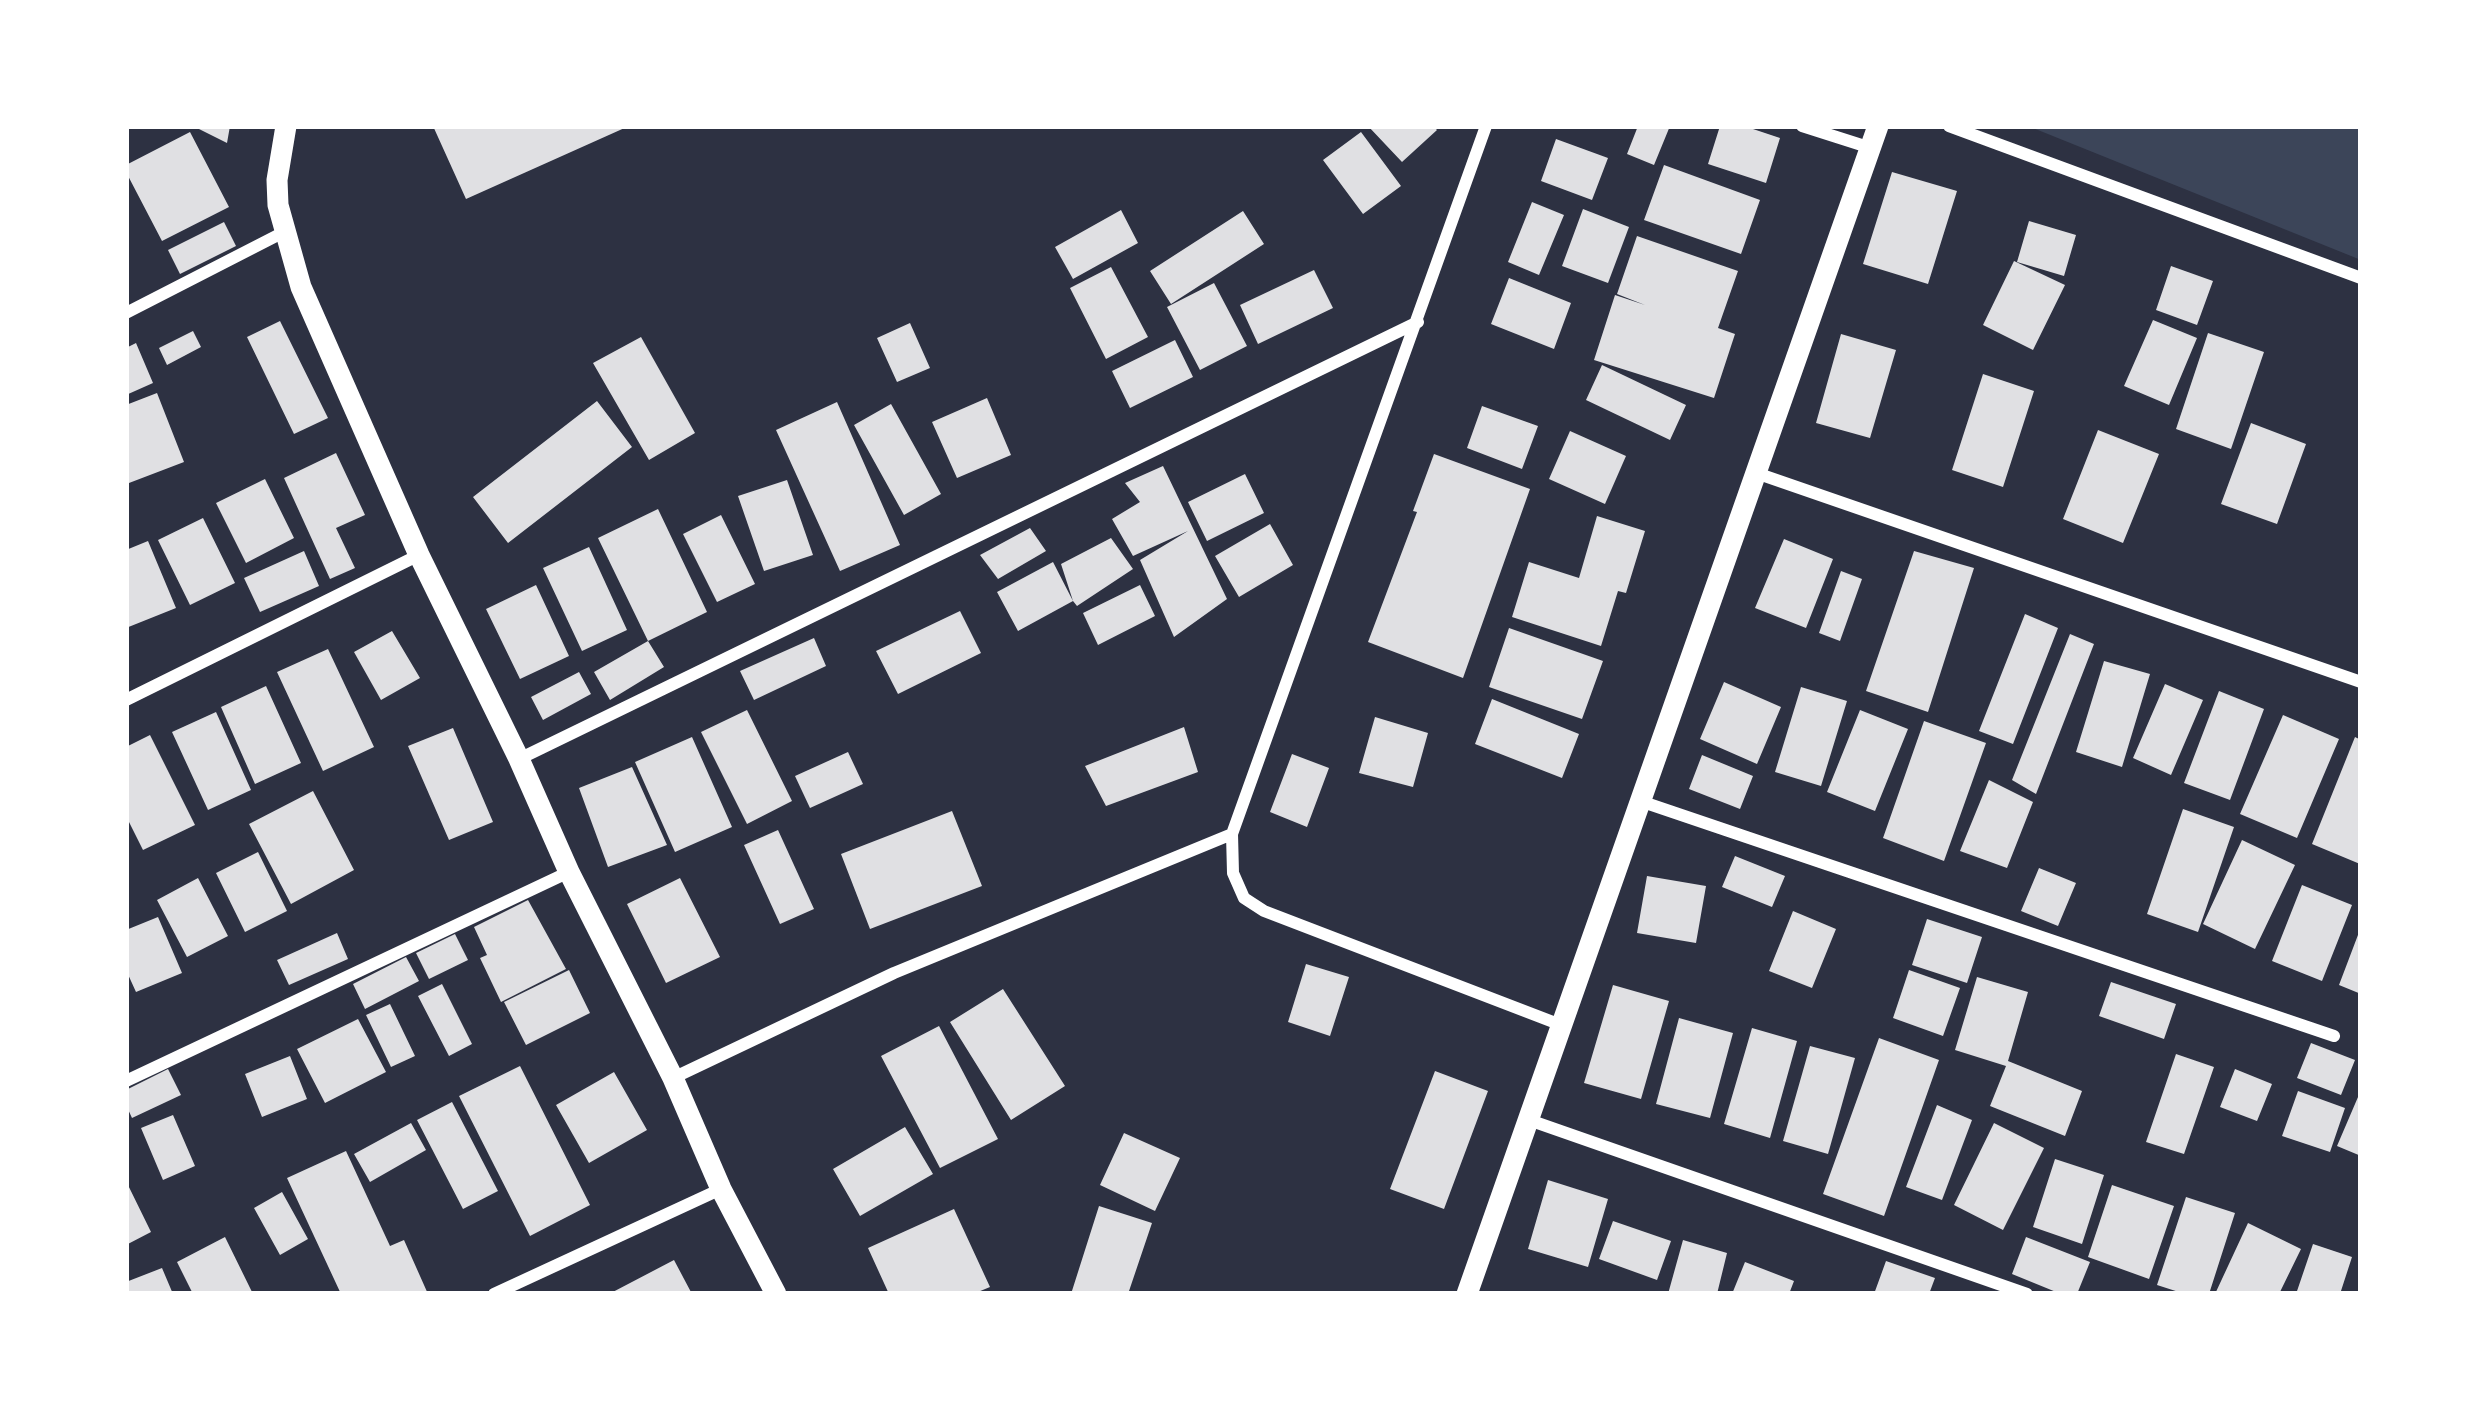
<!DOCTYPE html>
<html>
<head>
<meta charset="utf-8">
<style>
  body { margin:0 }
  #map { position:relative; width:2487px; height:1420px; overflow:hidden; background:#2d3142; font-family:"Golos Text",sans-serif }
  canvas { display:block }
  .frame { position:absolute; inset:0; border:129px solid #fff; pointer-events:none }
</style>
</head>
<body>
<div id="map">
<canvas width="2487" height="1420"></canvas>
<div class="frame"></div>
</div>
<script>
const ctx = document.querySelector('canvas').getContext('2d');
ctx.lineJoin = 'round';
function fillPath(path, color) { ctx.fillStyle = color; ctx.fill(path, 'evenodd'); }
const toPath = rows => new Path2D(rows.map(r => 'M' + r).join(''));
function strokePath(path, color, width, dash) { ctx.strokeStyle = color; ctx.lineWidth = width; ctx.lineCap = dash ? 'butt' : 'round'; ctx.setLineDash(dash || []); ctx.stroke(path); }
fillPath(toPath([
  [2028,126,2361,126,2361,260]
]), '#3c4559');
fillPath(toPath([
  [193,126,230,126,227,143],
  [433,126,629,126,466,199],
  [1368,126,1433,126,1437,130,1402,162],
  [1638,126,1670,126,1654,165,1627,154],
  [1720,126,1744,126,1780,138,1766,183,1708,164],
  [190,132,229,207,162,241,126,172,126,165],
  [1361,132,1401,186,1363,214,1323,160],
  [1556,139,1608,158,1592,200,1541,181],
  [1664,165,1760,200,1741,254,1644,220],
  [1892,172,1957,191,1928,284,1863,264],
  [1532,202,1564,215,1539,275,1508,262],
  [1583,209,1629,227,1608,283,1562,266],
  [1121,210,1138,243,1073,279,1055,247],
  [1243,211,1264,244,1171,304,1150,271],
  [2029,221,2076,235,2064,276,2017,262],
  [224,222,236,246,180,274,168,250],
  [1637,236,1738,271,1718,328,1735,334,1714,398,1594,360,1615,295,1645,305,1617,294],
  [2014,261,2065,285,2033,350,1983,325],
  [2171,266,2213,281,2197,325,2156,310],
  [1111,267,1148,337,1106,359,1070,288],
  [1314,270,1333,308,1258,344,1240,305],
  [1509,278,1571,303,1554,349,1491,324],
  [1214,283,1247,346,1200,370,1167,307],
  [2153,320,2197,338,2169,405,2124,386],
  [280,321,328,418,294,434,247,337],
  [910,323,930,368,897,382,877,338],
  [193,331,201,347,167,365,159,348],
  [2208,333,2264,352,2231,449,2176,429],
  [1841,334,1896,350,1870,438,1816,423],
  [641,337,695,433,649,460,593,363],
  [1175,340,1193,377,1130,408,1112,371],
  [136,343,153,383,126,395,126,348],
  [1602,365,1686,405,1670,440,1586,400],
  [1983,374,2034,391,2003,487,1952,470],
  [157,393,184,462,129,483,126,405],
  [987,398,1011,455,957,478,932,422],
  [597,401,632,447,508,543,473,497],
  [837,402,900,545,840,571,776,430],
  [891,404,941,494,904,515,854,425],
  [1482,406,1538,426,1522,469,1467,448],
  [2251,423,2306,444,2277,524,2221,504],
  [2098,430,2159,454,2123,543,2063,519],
  [1570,431,1626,456,1605,504,1549,479],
  [336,453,365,515,336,528,355,568,330,579,284,478],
  [1434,454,1530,489,1463,678,1368,642,1417,512,1413,511],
  [1163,466,1227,599,1174,637,1140,560,1188,531,1133,556,1112,519,1140,502,1125,483],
  [1245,474,1264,513,1207,541,1188,502],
  [265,479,294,538,246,563,216,503],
  [787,480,813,555,764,571,738,496],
  [658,509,707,612,648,641,598,538],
  [721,515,755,584,717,602,683,534],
  [1597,516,1645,531,1626,593,1618,591,1601,646,1512,617,1529,562,1579,578],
  [203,518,235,583,190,605,158,540],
  [1270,524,1293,565,1239,597,1215,556],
  [1030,528,1046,551,998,579,980,555],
  [1111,538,1133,569,1077,606,1073,601,1018,631,997,592,1053,562,1073,601,1061,564],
  [1784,539,1833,559,1806,628,1755,608],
  [148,541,176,608,126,628,126,550],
  [589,547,627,630,582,651,543,568],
  [304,551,319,586,260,612,244,578],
  [1914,551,1974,568,1928,712,1866,691],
  [1841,571,1862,579,1840,641,1819,633],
  [536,585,569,656,520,679,486,609],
  [1140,585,1155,616,1098,645,1083,613],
  [960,611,981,653,898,694,876,651],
  [2025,614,2058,628,2013,744,1979,731],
  [1509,628,1603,661,1582,719,1489,687],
  [392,631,420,678,381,700,354,652],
  [2070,634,2094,644,2036,794,2012,780],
  [814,638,826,666,754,700,740,671],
  [648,641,664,667,610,700,594,672],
  [328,649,374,747,323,771,277,672],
  [2104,661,2150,674,2122,767,2076,752],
  [579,672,591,694,543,720,531,697],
  [1724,682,1781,707,1757,764,1700,739],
  [2165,684,2203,700,2171,775,2133,758],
  [266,686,301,763,255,784,221,707],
  [1801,687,1847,701,1821,786,1775,772],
  [2219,691,2264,709,2230,800,2184,783],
  [1492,699,1579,734,1562,778,1475,744],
  [747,710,792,801,747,824,701,732],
  [1860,710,1908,729,1875,811,1827,792],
  [216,712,251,790,208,810,172,732],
  [2283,715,2339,739,2297,838,2240,814],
  [1375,717,1428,733,1413,787,1359,773],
  [1924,721,1986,743,1944,861,1883,838],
  [1184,727,1198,772,1106,806,1085,766],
  [453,728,493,822,449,840,408,746],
  [150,735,195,825,143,850,126,816,126,747],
  [692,737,732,827,675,852,635,762],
  [2355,737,2361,740,2360,864,2312,844],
  [848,752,863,784,810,808,795,776],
  [1292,754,1329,768,1307,827,1270,812],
  [1702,755,1753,776,1740,809,1689,789],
  [632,767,667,845,608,867,579,788],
  [1989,780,2033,802,2007,868,1960,851],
  [313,791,354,870,291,904,249,824],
  [2183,809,2234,827,2198,932,2147,914],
  [952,811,982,886,870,929,841,854],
  [778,830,814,909,780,924,744,845],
  [2242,840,2295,865,2255,949,2203,924],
  [258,852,287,911,245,932,216,873],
  [1735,856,1785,876,1772,907,1722,887],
  [2039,868,2076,883,2058,926,2021,911],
  [1647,876,1706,886,1696,943,1637,933],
  [198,878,228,936,187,957,157,900],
  [680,878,720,957,666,983,627,904],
  [2302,885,2352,905,2322,981,2272,961],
  [528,900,566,969,501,1002,480,958,487,955,474,927],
  [1793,911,1836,929,1812,988,1769,971],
  [158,917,182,973,136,992,126,970,126,930],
  [1927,919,1982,937,1967,983,1912,965],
  [2361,927,2361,994,2339,985],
  [337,933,348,959,289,985,277,960],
  [455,934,468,960,429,979,416,953],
  [406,957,419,981,365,1009,353,984],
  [1306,964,1349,977,1330,1036,1288,1022],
  [569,970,590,1013,526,1045,504,1002],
  [1909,970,1960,988,1943,1036,1893,1018],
  [1977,977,2028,992,2008,1061,2082,1091,2065,1136,1990,1106,2006,1066,1955,1050],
  [2111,982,2176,1004,2164,1039,2099,1016],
  [442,984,472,1044,449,1056,418,996],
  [1613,985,1669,1001,1641,1099,1584,1083],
  [1003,989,1065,1086,1011,1120,950,1022],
  [390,1004,415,1056,391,1067,366,1015],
  [1679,1018,1733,1033,1710,1118,1656,1104],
  [358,1019,386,1072,325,1103,297,1049],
  [939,1026,998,1139,940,1168,881,1056],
  [1752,1028,1797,1041,1770,1138,1724,1124],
  [1879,1038,1939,1060,1884,1216,1823,1194],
  [2311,1043,2355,1060,2341,1095,2297,1078],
  [1810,1046,1855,1058,1828,1154,1783,1141],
  [2176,1054,2214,1067,2184,1154,2146,1142],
  [290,1056,307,1099,262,1117,245,1074],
  [520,1066,590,1205,530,1236,459,1096],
  [168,1069,181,1095,132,1118,126,1105,126,1090],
  [2235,1069,2272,1084,2257,1121,2220,1107],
  [1435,1071,1488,1091,1444,1209,1390,1189],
  [614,1072,647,1130,589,1163,556,1105],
  [2361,1090,2361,1156,2337,1146],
  [2298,1091,2345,1108,2330,1152,2282,1136],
  [452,1102,498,1191,463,1209,417,1120],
  [1937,1105,1972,1120,1942,1200,1906,1187],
  [173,1115,195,1166,163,1180,141,1128],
  [411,1123,426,1150,370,1182,354,1154],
  [1994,1123,2044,1148,2003,1230,1954,1205],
  [905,1127,933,1174,860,1216,833,1169],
  [1124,1133,1180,1158,1155,1211,1100,1185],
  [346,1151,390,1246,404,1240,428,1294,341,1294,287,1178],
  [2055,1159,2104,1175,2082,1244,2033,1227],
  [1548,1180,1608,1199,1588,1267,1528,1249],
  [126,1181,151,1232,126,1245],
  [2112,1185,2174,1206,2149,1279,2088,1257],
  [282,1192,308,1239,280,1255,254,1208],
  [2186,1197,2235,1213,2209,1294,2185,1294,2157,1285],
  [1099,1206,1152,1223,1128,1294,1071,1294],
  [954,1209,990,1287,973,1294,889,1294,868,1248],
  [1613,1221,1671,1241,1657,1280,1599,1259],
  [2248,1223,2301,1249,2279,1294,2215,1294],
  [225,1237,253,1294,193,1294,177,1262],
  [2026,1237,2090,1262,2077,1294,2061,1294,2012,1274],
  [1683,1240,1727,1253,1717,1294,1668,1294],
  [2313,1244,2352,1257,2340,1294,2296,1294],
  [674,1260,692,1294,609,1294],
  [1886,1261,1935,1278,1929,1294,1874,1294],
  [1745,1262,1794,1281,1789,1294,1732,1294],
  [162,1268,173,1294,126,1294,126,1282]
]), '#e0e0e3');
strokePath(toPath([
  [1486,126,1232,834,1233,873,1244,898,1264,911,1561,1025],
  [1802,126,1871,148],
  [1949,126,2361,278],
  [126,313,284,232],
  [1759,474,2361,682],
  [126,700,419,555],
  [519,759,1418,322],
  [1640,801,2334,1036],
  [673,1078,894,973,1232,834],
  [126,1081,569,872],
  [1529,1120,2027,1294],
  [494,1294,721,1189]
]), '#fff', 12);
strokePath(toPath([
  [286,126,277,180,278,205,301,287,419,555,519,759,569,872,673,1078,721,1189,776,1294],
  [1467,1294,1878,126]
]), '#fff', 21);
</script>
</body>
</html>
